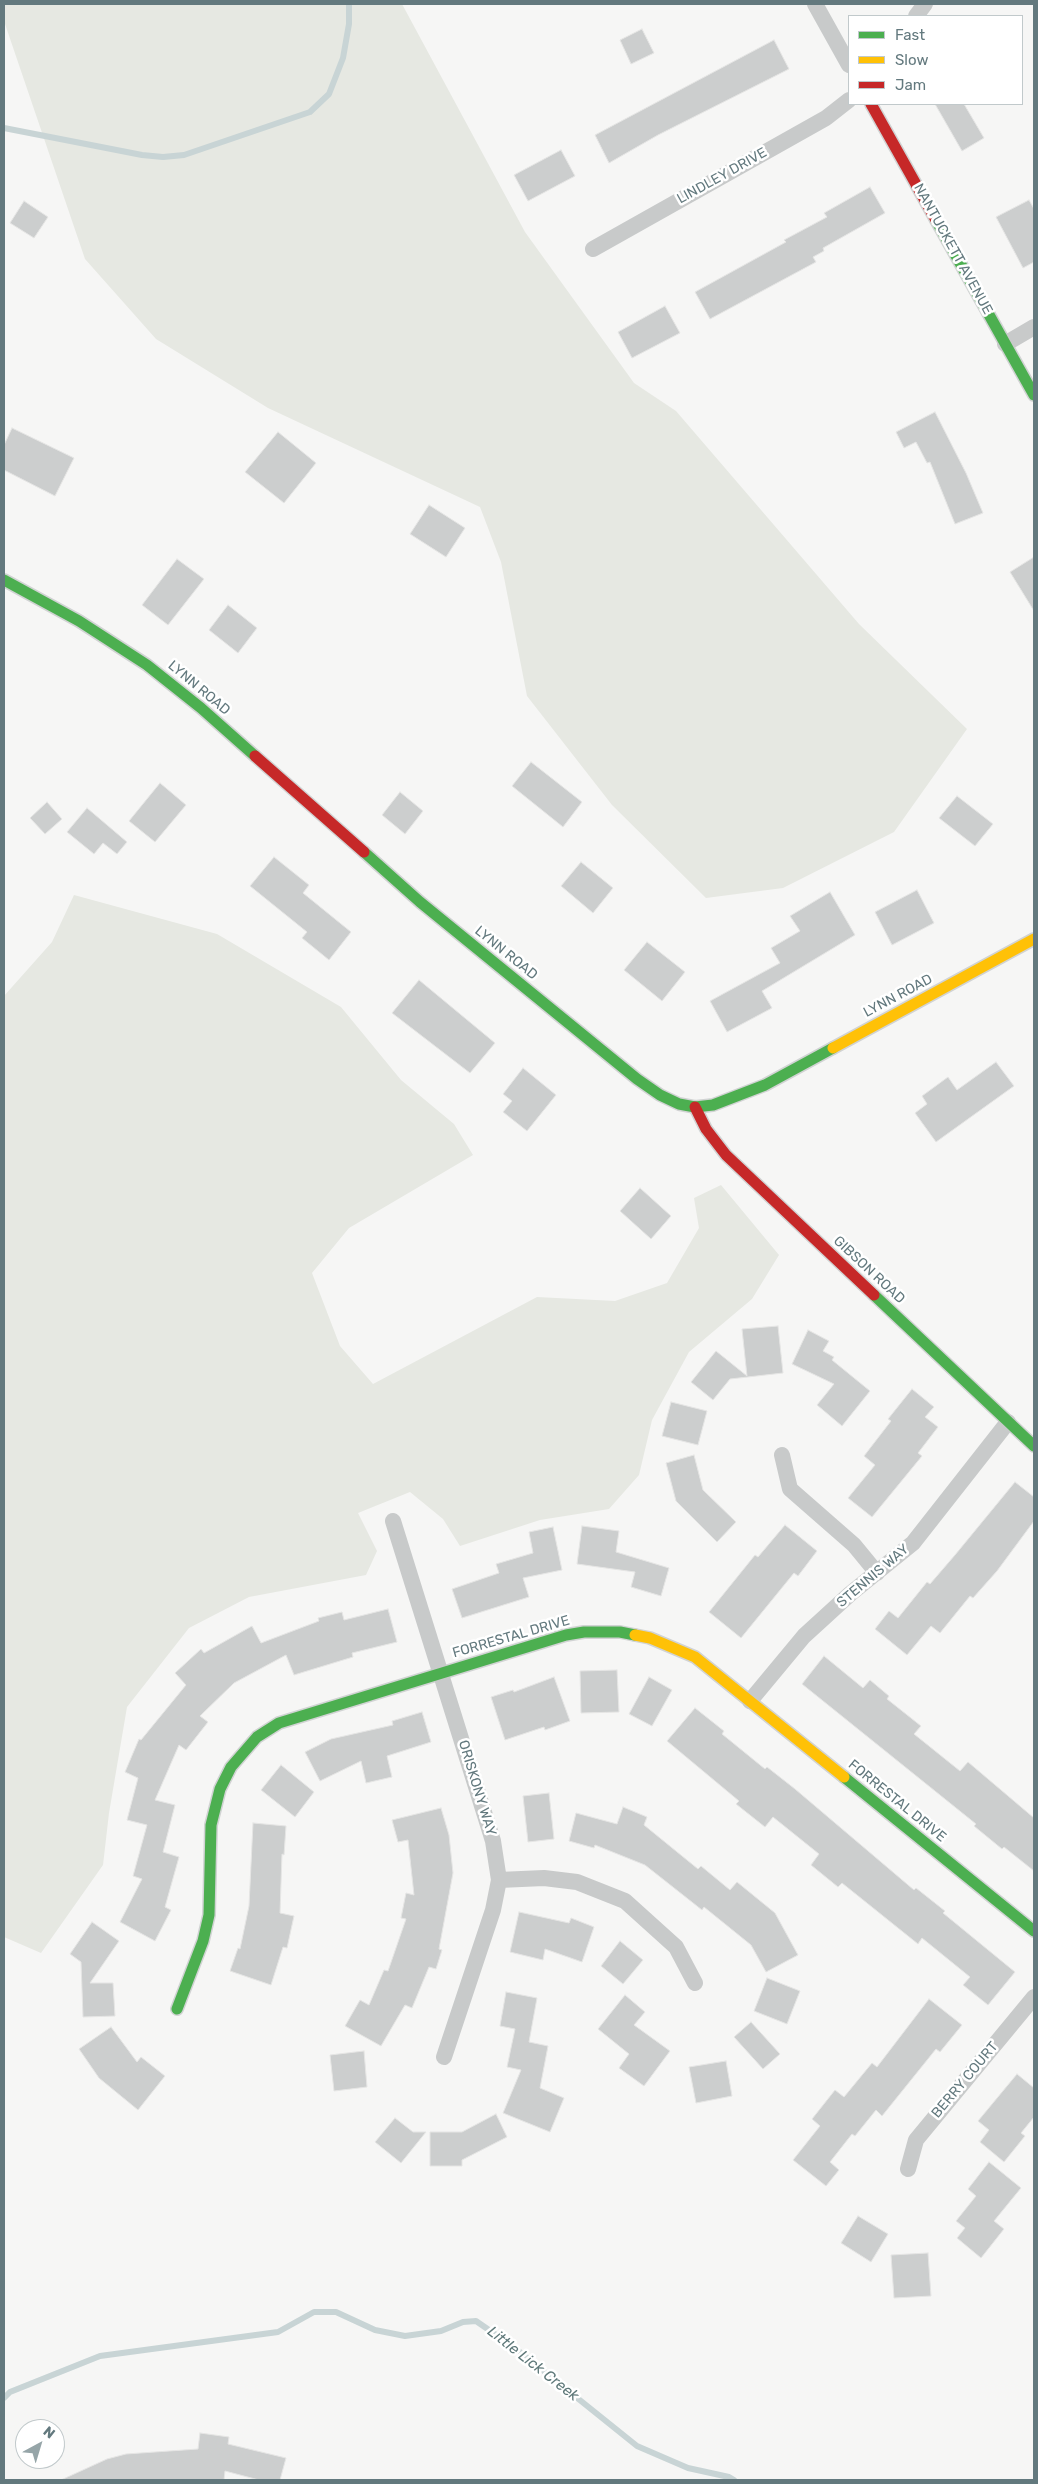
<!DOCTYPE html>
<html>
<head>
<meta charset="utf-8">
<style>
  body { margin:0 }
  #map { position:relative; width:1038px; height:2484px; overflow:hidden; background:#f6f6f5; font-family:Rubik,sans-serif }
  canvas { display:block }
  .frame { position:absolute; inset:0; border:5px solid #63797e; pointer-events:none }
  .legend { position:absolute; left:848px; top:15px; width:175px; height:90px; box-sizing:border-box; background:#fff; border:1px solid #c1c9cb; margin:0; padding:6px 9px; list-style:none; font-size:15px; color:#63797e }
  .legend li { display:flex; align-items:center; gap:10px; height:25px }
  .legend b { width:25px; border:1px solid #c1c9cb }
  .north { position:absolute; left:15px; top:2419px; width:50px; height:50px; box-sizing:border-box; background:#fff; border:1px solid #c1c9cb; border-radius:50%; rotate:39deg; font-size:14px; font-weight:700; line-height:20px; text-align:center; color:#63797e }
  .north::after { content:''; display:block; margin:auto; width:18px; height:22px; background:#96a5a8; clip-path:polygon(50% 0,100% 100%,50% 72%,0 100%) }
</style>
</head>
<body>
<div id="map">
<canvas width="1038" height="2484"></canvas>
<div class="frame"></div>
<ul class="legend">
<li><b style="height:6px;background:#4caf50"></b>Fast</li>
<li><b style="height:6px;background:#ffc107"></b>Slow</li>
<li><b style="height:6px;background:#c62828"></b>Jam</li>
</ul>
<div class="north">N</div>
</div>
<script>
const ctx = document.querySelector('canvas').getContext('2d');
ctx.lineJoin = 'round';
function fillPath(path, color) { ctx.fillStyle = color; ctx.fill(path, 'evenodd'); }
const toPath = rows => new Path2D(rows.map(r => 'M' + r).join(''));
function strokePath(path, color, width, dash) { ctx.strokeStyle = color; ctx.lineWidth = width; ctx.lineCap = dash ? 'butt' : 'round'; ctx.setLineDash(dash || []); ctx.stroke(path); }
function drawText(font, color, halo, rows, align = 'center') {
  ctx.font = font + ' Rubik,sans-serif'; ctx.lineWidth = 5; ctx.setLineDash([]); ctx.textBaseline = 'middle'; ctx.strokeStyle = halo; ctx.fillStyle = color; for (const [text, x, y, turn = 0] of rows) {
    ctx.save(); ctx.translate(x, y); ctx.rotate((+turn || 0) * Math.PI / 180); ctx.textAlign = isNaN(turn) ? turn : align; if (halo) ctx.strokeText(text, 0, 0); ctx.fillText(text, 0, 0); ctx.restore();
  }
}
fillPath(toPath([
  [4,4,402,4,525,232,634,383,676,411,859,624,967,729,894,832,783,888,706,898,612,805,527,696,501,562,480,507,268,408,156,339,85,259,4,21],
  [74,895,217,934,341,1007,401,1080,454,1124,473,1155,349,1228,312,1273,340,1346,373,1384,537,1297,615,1301,667,1283,699,1228,694,1198,721,1185,779,1255,752,1299,689,1352,652,1420,639,1475,609,1509,540,1520,460,1546,443,1519,410,1492,358,1513,377,1551,366,1575,249,1597,189,1628,127,1707,109,1813,103,1865,41,1953,4,1937,4,996,52,942]
]), '#e6e8e2');
strokePath(toPath([
  [4,128,142,155,163,157,184,155,310,112,329,94,343,58,349,24,349,4],
  [4,2398,10,2392,100,2356,278,2332,314,2312,336,2312,375,2330,405,2336,441,2331,463,2322,476,2321,515,2348,637,2446,688,2468,729,2477,734,2480]
]), '#c8d4d5', 6);
const building = toPath([
  [642,29,654,53,631,64,620,40,642,29],
  [774,40,789,69,658,135,609,163,595,135,774,40],
  [935,104,964,104,984,138,962,151,935,104],
  [561,150,575,176,528,201,514,175,561,150],
  [870,187,885,213,823,248,824,251,813,257,816,262,710,319,695,292,786,242,784,240,827,217,824,213,870,187],
  [1029,200,1034,209,1034,262,1023,268,996,217,1029,200],
  [24,201,48,217,34,238,10,223,24,201],
  [665,306,680,333,632,358,618,332,665,306],
  [935,412,966,473,983,513,955,524,930,462,927,463,916,442,904,448,896,432,935,412],
  [12,428,74,458,55,496,4,470,4,445,12,428],
  [278,432,316,463,284,503,245,472,278,432],
  [429,505,465,528,446,557,410,534,429,505],
  [1034,557,1034,611,1010,572,1034,557],
  [177,559,204,579,168,625,142,605,177,559],
  [228,605,257,628,238,653,209,630,228,605],
  [531,762,582,802,563,827,512,786,531,762],
  [160,783,186,805,155,842,129,821,160,783],
  [400,792,423,811,405,834,382,815,400,792],
  [957,796,993,824,975,846,939,818,957,796],
  [47,802,62,819,45,834,30,818,47,802],
  [87,808,127,842,117,854,103,843,94,854,67,832,87,808],
  [274,857,309,885,303,893,351,932,329,960,302,938,307,932,250,886,274,857],
  [581,862,613,888,593,913,561,886,581,862],
  [917,890,934,923,892,945,875,912,917,890],
  [830,892,855,935,762,991,772,1008,727,1032,710,1001,780,963,771,948,800,931,790,916,830,892],
  [647,942,685,972,662,1001,624,970,647,942],
  [419,980,495,1043,470,1073,392,1013,419,980],
  [996,1062,1014,1086,936,1142,915,1113,927,1104,922,1096,948,1077,957,1090,996,1062],
  [523,1068,556,1095,527,1131,503,1112,512,1101,503,1094,523,1068],
  [640,1188,671,1216,651,1239,620,1211,640,1188],
  [778,1326,783,1373,730,1379,713,1400,691,1382,716,1351,747,1376,742,1329,778,1326],
  [808,1330,829,1341,823,1351,834,1357,832,1360,870,1391,842,1426,817,1405,834,1384,792,1364,808,1330],
  [912,1389,934,1407,925,1417,938,1427,918,1453,922,1456,872,1517,848,1498,875,1465,864,1456,891,1421,888,1419,912,1389],
  [671,1402,707,1411,698,1445,662,1436,671,1402],
  [694,1455,703,1490,736,1522,717,1542,676,1501,666,1463,694,1455],
  [1015,1482,1034,1497,1034,1521,997,1571,973,1598,970,1596,940,1633,931,1626,907,1655,875,1629,889,1611,898,1618,927,1582,930,1584,955,1555,1015,1482],
  [785,1525,817,1551,798,1576,794,1573,741,1638,709,1612,755,1555,758,1557,785,1525],
  [582,1526,619,1531,616,1552,669,1568,661,1596,631,1587,635,1572,577,1564,582,1526],
  [553,1527,562,1570,523,1578,529,1597,462,1618,452,1589,499,1573,496,1564,533,1553,529,1532,553,1527],
  [388,1609,397,1642,352,1653,353,1657,294,1675,286,1655,234,1683,200,1716,208,1722,186,1750,179,1745,155,1800,175,1805,163,1852,179,1857,165,1907,171,1910,155,1941,120,1922,142,1879,133,1876,147,1825,127,1820,138,1778,125,1772,139,1739,141,1740,186,1685,175,1673,201,1649,204,1653,252,1626,261,1643,319,1621,318,1618,342,1612,344,1620,388,1609],
  [824,1656,863,1688,870,1680,889,1696,887,1699,921,1726,914,1734,960,1771,968,1762,1034,1818,1034,1871,1004,1847,1002,1849,974,1826,976,1824,802,1684,824,1656],
  [617,1670,619,1712,581,1713,580,1671,617,1670],
  [554,1677,570,1721,545,1730,544,1727,505,1740,491,1697,513,1690,514,1692,554,1677],
  [649,1677,672,1690,652,1726,629,1714,649,1677],
  [695,1708,724,1731,722,1734,765,1769,767,1767,795,1789,914,1890,916,1888,945,1911,943,1913,1015,1972,988,2005,963,1985,970,1977,922,1938,918,1944,842,1883,838,1887,811,1865,819,1854,773,1817,765,1827,736,1804,739,1801,667,1741,695,1708],
  [422,1712,431,1742,387,1756,392,1777,366,1783,361,1761,320,1781,305,1752,331,1739,393,1725,392,1721,422,1712],
  [281,1765,314,1792,295,1817,261,1790,281,1765],
  [549,1793,554,1839,528,1842,523,1796,549,1793],
  [623,1807,647,1817,644,1825,698,1869,701,1866,730,1890,737,1882,775,1913,798,1955,766,1972,751,1945,704,1907,702,1910,645,1865,595,1845,594,1848,569,1841,576,1813,617,1824,623,1807],
  [441,1808,449,1835,453,1873,439,1949,442,1950,436,1969,429,1967,412,2008,405,2005,381,2046,345,2026,360,2000,369,2005,384,1970,388,1971,406,1919,401,1918,406,1893,414,1895,408,1840,398,1842,392,1820,441,1808],
  [253,1823,286,1826,284,1855,282,1854,280,1913,294,1916,287,1948,283,1947,271,1985,230,1971,238,1948,240,1949,249,1906,253,1823],
  [519,1912,569,1923,571,1918,594,1927,582,1962,545,1949,543,1960,510,1952,519,1912],
  [92,1922,119,1941,90,1983,113,1983,115,2016,83,2017,81,1962,70,1954,92,1922],
  [620,1941,643,1960,623,1984,601,1966,620,1941],
  [767,1978,800,1991,787,2024,754,2011,767,1978],
  [506,1992,537,1998,529,2042,548,2046,540,2088,564,2098,550,2132,503,2113,521,2070,507,2067,515,2029,500,2026,506,1992],
  [625,1995,645,2012,634,2025,670,2051,644,2086,619,2068,629,2054,598,2029,625,1995],
  [929,1999,962,2025,940,2052,936,2049,882,2116,876,2110,855,2136,852,2134,830,2162,839,2170,826,2186,793,2160,820,2126,812,2119,835,2090,844,2097,872,2063,877,2067,929,1999],
  [751,2022,780,2054,763,2069,734,2037,751,2022],
  [111,2027,137,2062,141,2057,165,2076,138,2110,99,2078,79,2049,111,2027],
  [364,2051,367,2087,334,2091,330,2055,364,2051],
  [726,2061,732,2096,696,2103,689,2067,726,2061],
  [1017,2074,1034,2088,1034,2117,1021,2133,1025,2136,1004,2162,980,2142,989,2130,978,2121,1017,2074],
  [496,2114,507,2137,462,2160,462,2166,430,2166,430,2132,462,2132,496,2114],
  [395,2118,413,2132,426,2132,401,2163,375,2142,395,2118],
  [989,2162,1021,2188,994,2221,1004,2229,981,2258,957,2238,965,2228,956,2221,976,2196,968,2189,989,2162],
  [858,2216,888,2234,871,2262,841,2243,858,2216],
  [928,2253,931,2296,894,2298,891,2255,928,2253],
  [200,2433,229,2437,228,2444,286,2458,280,2480,259,2480,225,2471,224,2480,61,2480,107,2459,126,2454,198,2449,200,2433]
]);
fillPath(building, '#cccece');
strokePath(building, '#e5e5e4', 1);
const fast = toPath([
  [936,220,1034,395],
  [4,580,79,621,147,665,201,708,255,756],
  [364,852,420,902,637,1079,660,1095,679,1104,695,1107,713,1105,765,1085,833,1048],
  [874,1295,1034,1446],
  [844,1777,1034,1931],
  [177,2009,203,1941,209,1915,211,1825,220,1789,231,1767,257,1737,279,1723,566,1635,584,1632,620,1632,635,1635]
]);
const slow = toPath([
  [833,1048,1034,939],
  [635,1635,650,1638,695,1657,844,1777]
]);
const jam = toPath([
  [871,104,936,220],
  [255,756,364,852],
  [695,1107,706,1129,726,1155,874,1295]
]);
strokePath(fast, '#d1d3d3', 14);
strokePath(slow, '#d1d3d3', 14);
strokePath(jam, '#d1d3d3', 14);
strokePath(toPath([
  [815,4,849,65],
  [916,16,925,4],
  [593,249,826,118,849,100],
  [1005,344,1034,327],
  [782,1455,790,1489,854,1545,877,1573],
  [393,1521,493,1841,499,1880,493,1910,444,2057],
  [750,1701,804,1636,850,1594,913,1543,1008,1422],
  [499,1880,544,1878,577,1882,625,1901,676,1947,695,1983],
  [908,2169,916,2140,1034,1997]
]), '#c8caca', 16);
strokePath(fast, '#4caf50', 11);
strokePath(slow, '#ffc107', 11);
strokePath(jam, '#c62828', 11);
drawText('14px', '#63797e', '#fff', [
  ["LINDLEY DRIVE",722,176,-29],
  ["NANTUCKETT AVENUE",953,249,61],
  ["LYNN ROAD",199,688,40],
  ["LYNN ROAD",506,953,39],
  ["LYNN ROAD",898,996,-28],
  ["GIBSON ROAD",869,1270,43],
  ["STENNIS WAY",873,1576,-40],
  ["FORRESTAL DRIVE",511,1637,-16],
  ["ORISKONY WAY",477,1788,73],
  ["FORRESTAL DRIVE",897,1801,39],
  ["BERRY COURT",965,2080,-50]
]);
drawText('italic 15px', '#5e7879', '#fff', [
  ["Little Lick Creek",533,2364,38]
]);
</script>
</body>
</html>
